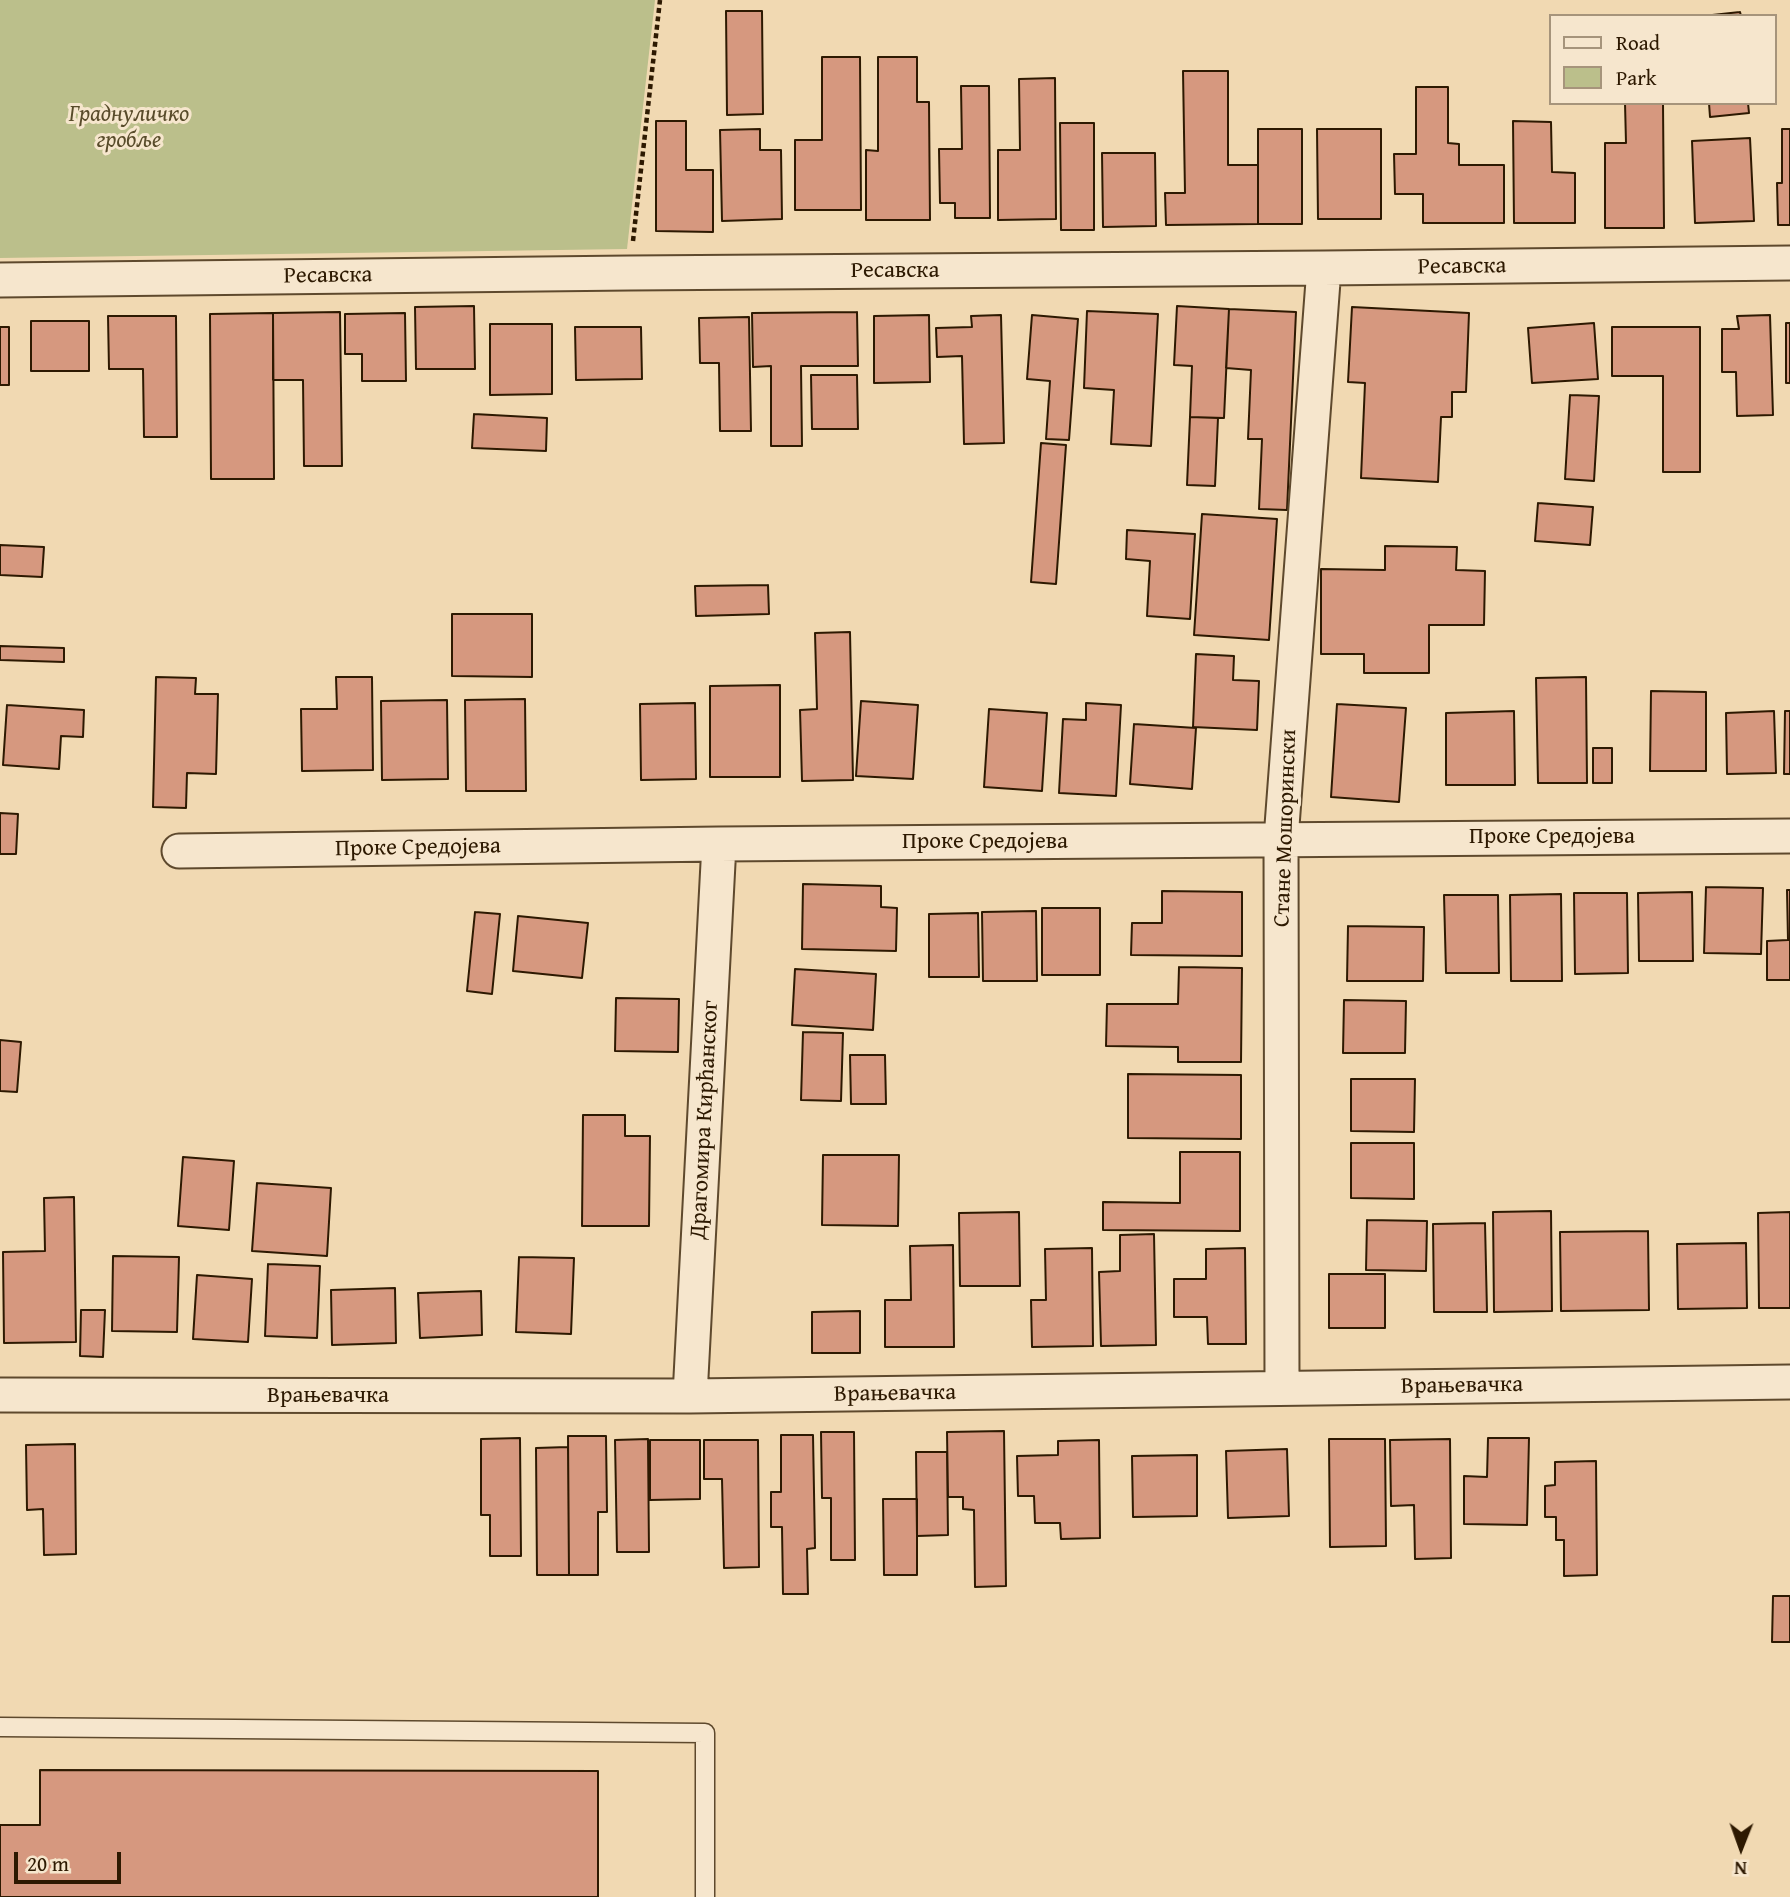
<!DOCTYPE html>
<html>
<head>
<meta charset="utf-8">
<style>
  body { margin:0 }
  #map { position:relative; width:1790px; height:1897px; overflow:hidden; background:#f1d9b2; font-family:"Gentium Book Plus",serif }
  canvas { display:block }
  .legend { position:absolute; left:1549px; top:14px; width:228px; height:91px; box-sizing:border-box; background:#f6e6cd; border:2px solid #a6947b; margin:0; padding:9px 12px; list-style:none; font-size:21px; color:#2d1901 }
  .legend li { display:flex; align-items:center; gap:14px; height:35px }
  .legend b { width:35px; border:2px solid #a6947b }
  .north { position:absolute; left:1706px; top:1813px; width:70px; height:70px; -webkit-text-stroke:5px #f6e6cd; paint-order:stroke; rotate:181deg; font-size:19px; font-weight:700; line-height:28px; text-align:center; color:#2d1901 }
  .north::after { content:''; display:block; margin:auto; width:24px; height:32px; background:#2d1901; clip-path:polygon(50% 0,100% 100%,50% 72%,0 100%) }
  .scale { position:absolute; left:14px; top:1852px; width:107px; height:32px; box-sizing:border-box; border:4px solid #2d1901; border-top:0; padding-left:9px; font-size:21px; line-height:24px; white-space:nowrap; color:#2d1901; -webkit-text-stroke:5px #f6e6cd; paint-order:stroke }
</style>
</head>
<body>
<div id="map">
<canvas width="1790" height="1897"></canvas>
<ul class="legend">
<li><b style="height:9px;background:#f6e6cd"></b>Road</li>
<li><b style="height:19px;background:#bbbf8b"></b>Park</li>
</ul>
<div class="north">N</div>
<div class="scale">20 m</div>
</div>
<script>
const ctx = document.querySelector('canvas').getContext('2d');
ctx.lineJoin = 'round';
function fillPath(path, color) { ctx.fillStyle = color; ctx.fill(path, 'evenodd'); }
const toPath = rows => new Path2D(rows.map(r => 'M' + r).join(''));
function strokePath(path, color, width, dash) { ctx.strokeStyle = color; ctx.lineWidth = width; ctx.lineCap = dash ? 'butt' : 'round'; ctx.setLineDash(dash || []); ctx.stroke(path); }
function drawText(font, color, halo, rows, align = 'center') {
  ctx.font = font + ' "Gentium Book Plus",serif'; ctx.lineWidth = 6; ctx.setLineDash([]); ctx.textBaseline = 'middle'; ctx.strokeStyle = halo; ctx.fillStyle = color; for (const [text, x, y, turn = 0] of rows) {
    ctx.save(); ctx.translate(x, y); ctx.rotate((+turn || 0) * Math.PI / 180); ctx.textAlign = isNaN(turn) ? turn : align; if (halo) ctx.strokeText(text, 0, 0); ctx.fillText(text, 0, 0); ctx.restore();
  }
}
fillPath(toPath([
  [0,0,655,0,627,249,0,258]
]), '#bbbf8b');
const building = toPath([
  [726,11,762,11,763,114,727,115,726,11],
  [1740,12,1741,16,1703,16,1740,12],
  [822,57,860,57,861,210,795,210,795,140,822,140,822,57],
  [878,57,917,57,917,102,929,102,930,220,866,220,866,150,878,151,878,57],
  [1183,71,1228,71,1228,165,1258,165,1258,224,1166,225,1165,193,1185,193,1183,71],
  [1055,78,1056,219,998,220,998,150,1020,150,1019,79,1055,78],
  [961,86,989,86,990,218,955,218,955,203,940,203,939,149,962,149,961,86],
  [1416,87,1448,87,1448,143,1459,144,1459,165,1504,165,1504,223,1423,223,1423,194,1395,194,1394,154,1416,154,1416,87],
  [1625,103,1663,103,1664,228,1605,228,1605,143,1626,143,1625,103],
  [1709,103,1748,103,1749,113,1710,117,1709,103],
  [656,121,686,121,686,170,713,170,713,232,656,231,656,121],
  [1513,121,1551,122,1552,172,1575,173,1575,223,1514,223,1513,121],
  [1060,123,1094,123,1094,230,1061,230,1060,123],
  [760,129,760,150,781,150,782,219,722,221,720,130,760,129],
  [1258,129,1302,129,1302,224,1258,224,1258,129],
  [1317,129,1381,129,1381,219,1318,219,1317,129],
  [1782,129,1790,129,1790,225,1778,225,1777,183,1782,183,1782,129],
  [1750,138,1754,221,1695,223,1692,141,1750,138],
  [1102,153,1155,153,1156,226,1103,227,1102,153],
  [474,306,475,369,416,369,415,307,474,306],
  [1177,306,1229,309,1224,418,1190,417,1192,366,1174,365,1177,306],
  [1352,307,1469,313,1466,392,1452,392,1452,417,1441,417,1438,482,1361,478,1365,383,1348,382,1352,307],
  [1229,309,1296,312,1287,510,1259,509,1262,439,1248,439,1251,370,1226,368,1229,309],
  [1087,311,1158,314,1151,446,1111,444,1114,390,1084,388,1087,311],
  [340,312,342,466,304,466,303,380,273,380,273,313,340,312],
  [857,312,858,366,801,366,802,446,771,446,771,366,753,367,752,313,857,312],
  [273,313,274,479,211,479,210,314,273,313],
  [405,313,406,381,362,381,362,354,345,354,345,314,405,313],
  [929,315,930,382,874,383,874,316,929,315],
  [1001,315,1004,443,964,444,962,356,937,357,936,328,972,327,971,316,1001,315],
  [1032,315,1078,319,1069,440,1046,439,1050,381,1027,379,1032,315],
  [1770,315,1773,415,1737,416,1736,372,1722,372,1722,329,1739,329,1737,316,1770,315],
  [108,316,176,316,177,437,144,437,143,369,109,369,108,316],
  [749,317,751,431,720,431,719,363,700,363,699,318,749,317],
  [31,321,89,321,89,371,31,371,31,321],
  [1594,323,1598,379,1532,383,1528,328,1594,323],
  [1786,323,1790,323,1790,383,1786,383,1786,323],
  [490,324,552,324,552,394,490,395,490,324],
  [0,327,9,327,9,385,0,385,0,327],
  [575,327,641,327,642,379,576,380,575,327],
  [1612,327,1700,327,1700,472,1663,472,1663,376,1612,376,1612,327],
  [811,375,857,375,858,429,812,429,811,375],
  [1570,395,1599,396,1594,481,1565,479,1570,395],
  [474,414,547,418,546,451,472,448,474,414],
  [1190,417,1218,418,1215,486,1187,485,1190,417],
  [1041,443,1066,445,1056,584,1031,582,1041,443],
  [1538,503,1593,507,1590,545,1535,541,1538,503],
  [1202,514,1277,519,1269,640,1194,635,1202,514],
  [1127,530,1195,534,1190,619,1147,616,1150,561,1126,559,1127,530],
  [0,545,44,547,42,577,0,575,0,545],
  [1385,546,1457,547,1456,570,1485,571,1484,625,1429,625,1429,673,1364,673,1364,654,1321,654,1321,569,1385,570,1385,546],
  [768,585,769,614,696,616,695,586,768,585],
  [452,614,532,614,532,677,452,676,452,614],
  [850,632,853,780,802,781,800,710,817,709,815,633,850,632],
  [0,646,64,648,64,662,0,660,0,646],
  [1196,654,1234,656,1233,680,1259,681,1257,730,1193,727,1196,654],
  [156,677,196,678,195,694,218,694,216,774,187,773,186,808,153,807,156,677],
  [336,677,372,677,373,770,302,771,301,709,337,709,336,677],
  [1586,677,1587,783,1538,783,1536,678,1586,677],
  [780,685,780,777,710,777,710,686,780,685],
  [1651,691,1706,692,1706,771,1650,771,1651,691],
  [525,699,526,791,466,791,465,700,525,699],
  [447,700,448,779,382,780,381,701,447,700],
  [861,701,918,705,913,779,856,776,861,701],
  [695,703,696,779,641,780,640,704,695,703],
  [1086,703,1121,705,1116,796,1059,793,1063,719,1086,720,1086,703],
  [1337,704,1406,708,1399,802,1331,797,1337,704],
  [7,705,84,710,83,737,61,736,59,769,3,765,7,705],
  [989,709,1047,713,1042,791,984,787,989,709],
  [1514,711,1515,785,1446,785,1446,713,1514,711],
  [1774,711,1776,773,1727,774,1726,713,1774,711],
  [1785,711,1790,711,1790,774,1784,774,1785,711],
  [1134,724,1196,728,1192,789,1130,784,1134,724],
  [1593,748,1612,748,1612,783,1593,783,1593,748],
  [0,813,18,814,16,854,0,854,0,813],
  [803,884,881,886,881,907,897,908,896,951,802,949,803,884],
  [1706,887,1763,888,1761,954,1704,953,1706,887],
  [1787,890,1790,890,1790,940,1788,940,1787,890],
  [1162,891,1242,892,1242,956,1131,955,1132,923,1162,923,1162,891],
  [1692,892,1693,961,1639,961,1638,893,1692,892],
  [1574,893,1627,893,1628,973,1575,974,1574,893],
  [1561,894,1562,981,1511,981,1510,895,1561,894],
  [1444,895,1498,895,1499,973,1446,973,1444,895],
  [1042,908,1100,908,1100,975,1042,975,1042,908],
  [1036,911,1037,981,983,981,982,912,1036,911],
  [475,912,500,914,492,994,467,991,475,912],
  [978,913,979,977,929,977,929,914,978,913],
  [518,916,588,923,582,978,513,971,518,916],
  [1348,926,1424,927,1423,981,1347,981,1348,926],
  [1788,940,1790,940,1790,980,1767,980,1767,941,1788,940],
  [1179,967,1242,968,1241,1062,1178,1062,1178,1047,1106,1046,1107,1004,1178,1004,1179,967],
  [795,969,876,974,873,1030,792,1025,795,969],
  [616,998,679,999,678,1052,615,1051,616,998],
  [1344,1000,1406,1001,1405,1053,1343,1053,1344,1000],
  [803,1032,843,1033,841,1101,801,1100,803,1032],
  [0,1040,21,1042,17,1092,0,1091,0,1040],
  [850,1055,885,1055,886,1104,851,1104,850,1055],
  [1128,1074,1241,1075,1241,1139,1128,1138,1128,1074],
  [1351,1079,1415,1079,1414,1132,1351,1131,1351,1079],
  [583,1115,625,1115,625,1136,650,1136,649,1226,582,1226,583,1115],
  [1351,1143,1414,1143,1414,1199,1351,1198,1351,1143],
  [1180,1152,1240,1152,1240,1231,1103,1230,1103,1202,1180,1203,1180,1152],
  [823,1155,899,1155,898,1226,822,1225,823,1155],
  [183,1157,234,1161,229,1230,178,1226,183,1157],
  [257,1183,331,1188,327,1256,252,1251,257,1183],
  [74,1197,76,1342,4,1343,3,1252,45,1251,44,1198,74,1197],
  [1551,1211,1552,1311,1494,1312,1493,1212,1551,1211],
  [1019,1212,1020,1286,960,1286,959,1213,1019,1212],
  [1790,1212,1790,1308,1759,1308,1758,1213,1790,1212],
  [1367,1220,1427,1221,1426,1271,1366,1270,1367,1220],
  [1485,1223,1487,1312,1434,1312,1433,1224,1485,1223],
  [1648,1231,1649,1310,1561,1311,1560,1232,1648,1231],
  [1154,1234,1156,1345,1101,1346,1099,1272,1120,1271,1120,1235,1154,1234],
  [1746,1243,1747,1308,1678,1309,1677,1244,1746,1243],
  [953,1245,954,1347,885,1347,885,1300,911,1300,910,1246,953,1245],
  [1092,1248,1093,1346,1032,1347,1031,1300,1046,1300,1045,1249,1092,1248],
  [1245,1248,1246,1344,1208,1344,1207,1317,1174,1317,1174,1279,1206,1279,1206,1249,1245,1248],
  [113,1256,179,1257,177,1332,112,1331,113,1256],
  [519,1257,574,1258,571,1334,516,1332,519,1257],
  [268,1264,320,1266,317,1338,265,1336,268,1264],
  [1329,1274,1385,1274,1385,1328,1329,1328,1329,1274],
  [197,1275,252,1279,248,1342,193,1339,197,1275],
  [395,1288,396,1343,332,1345,331,1290,395,1288],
  [481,1291,482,1335,420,1338,418,1293,481,1291],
  [81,1310,105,1310,103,1357,80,1356,81,1310],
  [860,1311,860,1353,812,1353,812,1312,860,1311],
  [1004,1431,1006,1586,975,1587,974,1510,963,1509,963,1497,948,1497,947,1432,1004,1431],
  [821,1432,854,1432,855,1560,831,1560,831,1498,822,1498,821,1432],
  [781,1435,813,1435,815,1548,807,1549,808,1594,783,1594,782,1527,771,1527,771,1492,781,1492,781,1435],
  [568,1436,606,1436,607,1512,598,1512,598,1575,569,1575,568,1436],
  [520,1438,521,1556,490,1556,490,1515,481,1515,481,1439,520,1438],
  [1488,1438,1529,1438,1527,1525,1464,1524,1464,1476,1487,1477,1488,1438],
  [648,1439,649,1552,617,1552,615,1440,648,1439],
  [1329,1439,1385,1439,1386,1546,1330,1547,1329,1439],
  [1450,1439,1451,1558,1415,1559,1414,1505,1391,1506,1390,1440,1450,1439],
  [650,1440,700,1440,700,1499,650,1500,650,1440],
  [704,1440,758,1440,759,1567,724,1568,722,1479,704,1479,704,1440],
  [1099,1440,1100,1538,1061,1539,1060,1523,1035,1523,1034,1496,1018,1496,1017,1456,1058,1455,1058,1441,1099,1440],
  [75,1444,76,1554,44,1555,43,1509,27,1510,26,1445,75,1444],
  [568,1447,569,1575,537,1575,536,1448,568,1447],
  [1287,1449,1289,1516,1228,1518,1226,1451,1287,1449],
  [916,1452,947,1452,948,1535,917,1536,916,1452],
  [1197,1455,1197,1516,1133,1517,1132,1456,1197,1455],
  [1596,1461,1597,1575,1564,1576,1564,1540,1556,1540,1556,1517,1545,1517,1545,1486,1555,1485,1555,1462,1596,1461],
  [883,1499,917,1499,917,1575,884,1575,883,1499],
  [1773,1596,1790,1596,1790,1642,1772,1642,1773,1596],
  [40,1770,598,1771,598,1897,0,1897,0,1825,40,1825,40,1770]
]);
fillPath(building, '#d6987f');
strokePath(building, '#2d1901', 2);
const lane = toPath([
  [0,1727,705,1733,705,1897]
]);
const street = toPath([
  [0,280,630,273,1324,268,1790,263],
  [179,851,719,844,1790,836],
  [1282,1388,1281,839,1324,268],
  [0,1395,690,1396,1790,1382],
  [690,1396,719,844]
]);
strokePath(lane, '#5e492d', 21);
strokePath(street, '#5e492d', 37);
strokePath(toPath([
  [633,241,660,0]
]), '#2d1901', 4.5, [5, 3.5]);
strokePath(lane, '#f6e6cd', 18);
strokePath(street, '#f6e6cd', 33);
drawText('italic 23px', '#584b2a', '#f6e6cd', [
  ["Граднуличко",129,115],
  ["гробље",129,141]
]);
drawText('23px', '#2d1901', '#f6e6cd', [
  ["Ресавска",1462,267,-1],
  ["Ресавска",895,271],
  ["Ресавска",328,276,-1],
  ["Стане Мошорински",1286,828,-88],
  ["Проке Средојева",1552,837],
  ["Проке Средојева",985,842],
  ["Проке Средојева",418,848,-1],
  ["Драгомира Кирћанског",705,1120,-87],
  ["Врањевачка",1462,1386,-1],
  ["Врањевачка",895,1394,-1],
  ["Врањевачка",328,1396]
]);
</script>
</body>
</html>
